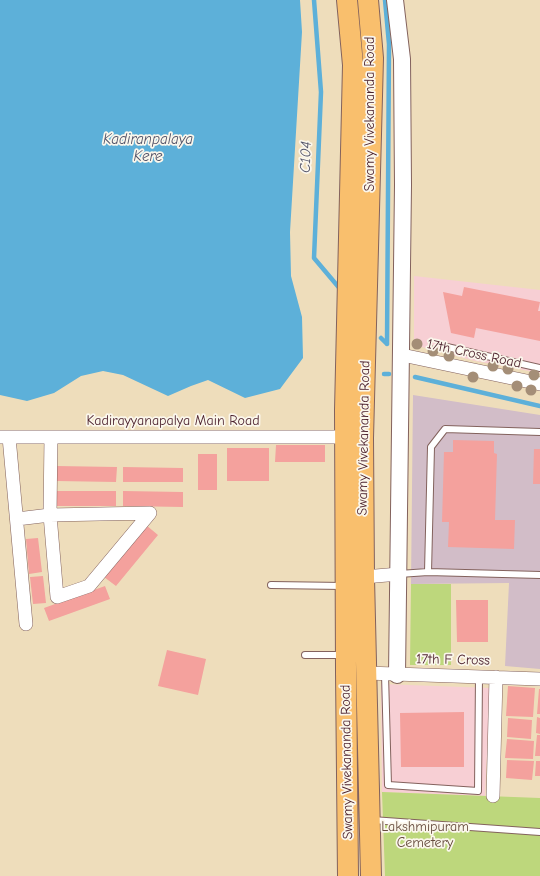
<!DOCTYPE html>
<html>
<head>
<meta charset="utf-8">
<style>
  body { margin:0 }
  canvas { display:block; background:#edb }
</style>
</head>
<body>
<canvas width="540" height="876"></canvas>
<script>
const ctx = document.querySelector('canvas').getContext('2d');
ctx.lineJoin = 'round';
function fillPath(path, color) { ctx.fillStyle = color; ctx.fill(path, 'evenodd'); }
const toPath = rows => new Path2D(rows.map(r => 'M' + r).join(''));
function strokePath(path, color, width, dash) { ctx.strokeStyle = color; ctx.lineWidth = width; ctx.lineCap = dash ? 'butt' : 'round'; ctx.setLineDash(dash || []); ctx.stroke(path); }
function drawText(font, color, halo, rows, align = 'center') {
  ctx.font = font + ' "Comic Neue",sans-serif'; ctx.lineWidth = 3.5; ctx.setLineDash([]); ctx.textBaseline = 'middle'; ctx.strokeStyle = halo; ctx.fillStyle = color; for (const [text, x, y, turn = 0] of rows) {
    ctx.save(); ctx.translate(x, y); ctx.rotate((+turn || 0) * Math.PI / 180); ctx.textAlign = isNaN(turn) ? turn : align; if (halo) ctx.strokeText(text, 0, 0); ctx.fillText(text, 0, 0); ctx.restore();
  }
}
fillPath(toPath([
  [414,276,540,290,540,373,475,361,414,345],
  [381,684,490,688,485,796,382,792]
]), '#f7cfd4');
fillPath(toPath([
  [413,395,540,415,540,669,505,666,509,583,411,584]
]), '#d2bdc8');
fillPath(toPath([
  [411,584,451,584,451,665,410,665],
  [382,792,540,798,540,876,385,876]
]), '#bdd77c');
fillPath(toPath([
  [0,0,300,0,302,32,290,232,291,276,302,317,303,358,280,389,245,398,208,380,191,386,168,396,123,375,103,371,81,376,54,393,27,401,0,395]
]), '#5db0d9');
strokePath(toPath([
  [314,0,321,92,314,258,341,290],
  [385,0,389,44,387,344],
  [381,338,387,344],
  [384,374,389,374],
  [415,377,540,406]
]), '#5db0d9', 4.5);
fillPath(toPath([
  [464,287,540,302,538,311,540,311,540,341,476,328,474,338,451,333,443,292,462,296],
  [453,440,494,441,494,453,497,454,495,520,515,520,514,549,448,547,449,522,442,522,444,452,453,452],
  [276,445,325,445,325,462,275,462],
  [227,448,269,448,269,481,227,481],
  [534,449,540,449,540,484,533,484],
  [198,454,217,454,217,490,198,490],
  [56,466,117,467,116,482,56,481],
  [123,467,183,468,183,482,123,482],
  [56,491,116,491,116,506,56,506],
  [123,491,183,492,183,507,123,506],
  [146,525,158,535,116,586,104,577],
  [38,538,42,572,29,574,26,539],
  [43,576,46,603,33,604,30,577],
  [105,586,110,599,49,621,44,608],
  [456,600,488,600,488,642,457,642],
  [167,650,206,659,198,695,158,686],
  [508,686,535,688,533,717,506,716],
  [539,689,540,689,540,714,537,714],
  [464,712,464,767,401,767,400,713],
  [537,717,540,718,540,734,536,733],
  [508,718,532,720,531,739,507,737],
  [537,735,540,735,540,756,535,756],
  [507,739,534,741,533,759,505,758],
  [507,760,534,761,532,780,506,778],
  [536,761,540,761,540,776,535,776]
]), '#f4a19d');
const service = toPath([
  [447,347,540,368],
  [428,572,431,447,445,429,540,432],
  [399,574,428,572,540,575],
  [271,585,344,586],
  [305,655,344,655],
  [385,674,388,785,478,791,479,676],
  [372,820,540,832]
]);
const minor = toPath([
  [402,355,540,384],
  [0,437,345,437],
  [9,437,26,624],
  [17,519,50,515,150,513,89,586,57,597,50,515,51,437],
  [364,577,399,574],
  [366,673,540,679],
  [493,796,496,677]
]);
const tertiary = toPath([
  [395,0,402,59,403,185,397,675]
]);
const primary = toPath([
  [347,0,353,65,345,410,346,672,348,876],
  [368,0,373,58,363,438,364,577,371,876]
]);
strokePath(service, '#83625d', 8);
strokePath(minor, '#83625d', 14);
strokePath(tertiary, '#83625d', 18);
strokePath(primary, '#83625d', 22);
strokePath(service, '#fff', 6);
strokePath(minor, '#fff', 13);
strokePath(tertiary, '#fff', 16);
strokePath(primary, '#f9bf6d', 20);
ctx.fillStyle = '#a48e77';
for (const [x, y] of [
  [417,344],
  [433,351],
  [449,356],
  [493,366],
  [508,369],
  [534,375],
  [473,377],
  [517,386],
  [531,390]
]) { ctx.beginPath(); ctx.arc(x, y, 5.5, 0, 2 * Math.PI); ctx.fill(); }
drawText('14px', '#4a1f2b', '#fbf7ec', [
  ["Swamy Vivekananda Road",370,114,-90],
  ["17th Cross Road",474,354,12],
  ["Kadirayyanapalya Main Road",173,421],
  ["Swamy Vivekananda Road",364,438,-89],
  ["17th F Cross",453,660,1],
  ["Swamy Vivekananda Road",347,762,-91]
]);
drawText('14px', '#674d3f', '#fbf7ec', [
  ["Lakshmipuram",425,827],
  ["Cemetery",425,843]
]);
drawText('italic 15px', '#515268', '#fbf7ec', [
  ["Kadiranpalaya",148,140],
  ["Kere",148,157],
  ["C104",306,157,-88]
]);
</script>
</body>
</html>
